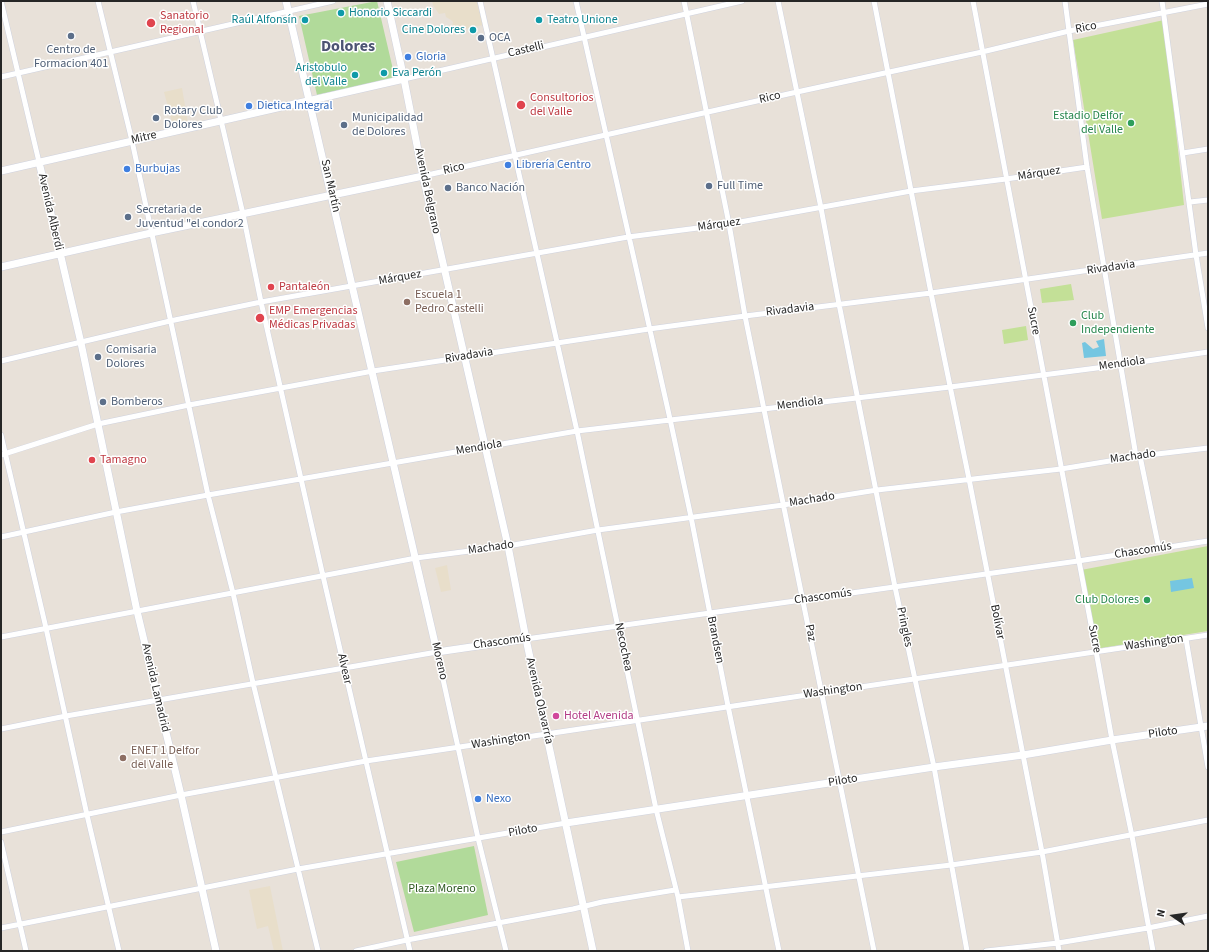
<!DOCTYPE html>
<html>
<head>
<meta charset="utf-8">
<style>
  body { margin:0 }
  #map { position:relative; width:1209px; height:952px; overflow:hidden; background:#e8e1d9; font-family:"Source Sans 3",sans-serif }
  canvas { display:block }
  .frame { position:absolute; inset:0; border:2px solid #262626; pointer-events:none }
  .north { position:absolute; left:1153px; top:896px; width:40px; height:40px; -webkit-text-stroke:3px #fff; paint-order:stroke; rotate:283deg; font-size:11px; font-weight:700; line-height:16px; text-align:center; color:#262626 }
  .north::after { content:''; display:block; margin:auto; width:14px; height:18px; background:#262626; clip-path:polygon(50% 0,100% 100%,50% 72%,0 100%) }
</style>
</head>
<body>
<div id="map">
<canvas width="1209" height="952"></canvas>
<div class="frame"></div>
<div class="north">N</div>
</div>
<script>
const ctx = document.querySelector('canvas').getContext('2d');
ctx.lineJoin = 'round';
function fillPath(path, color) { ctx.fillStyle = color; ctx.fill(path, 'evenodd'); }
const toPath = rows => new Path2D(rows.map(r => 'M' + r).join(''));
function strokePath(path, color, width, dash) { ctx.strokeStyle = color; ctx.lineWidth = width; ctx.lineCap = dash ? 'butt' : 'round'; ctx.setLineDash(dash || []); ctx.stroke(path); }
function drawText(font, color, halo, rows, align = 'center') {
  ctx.font = font + ' "Source Sans 3",sans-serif'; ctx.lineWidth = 3; ctx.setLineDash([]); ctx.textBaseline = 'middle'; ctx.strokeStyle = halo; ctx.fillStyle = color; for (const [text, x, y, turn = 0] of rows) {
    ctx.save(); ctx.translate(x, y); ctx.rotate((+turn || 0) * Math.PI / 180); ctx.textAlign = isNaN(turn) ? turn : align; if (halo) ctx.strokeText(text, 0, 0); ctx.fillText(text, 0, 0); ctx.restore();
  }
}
fillPath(toPath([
  [432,1,477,1,483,25,458,31,450,36,449,29,452,27,453,22,451,20,446,17,445,13,439,14,433,5],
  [182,88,188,123,173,126,164,92],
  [447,565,451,590,441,592,435,568],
  [270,886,283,951,274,951,268,926,257,929,249,890]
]), '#e8deca');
fillPath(toPath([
  [377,1,395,78,317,95,299,16],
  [474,846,488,915,414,932,396,862]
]), '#b1da9a');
fillPath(toPath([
  [1164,20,1184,205,1102,219,1073,40],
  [1071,284,1074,300,1042,303,1040,289],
  [1026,326,1028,340,1004,344,1002,330],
  [1208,546,1208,631,1096,649,1081,570]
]), '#c3e097');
fillPath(toPath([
  [1104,339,1106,356,1084,358,1082,343,1085,342,1093,349,1099,347,1096,341],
  [1192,578,1194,588,1171,592,1170,581]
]), '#75c6e1');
const street = toPath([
  [1,1,39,162],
  [98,1,132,141,208,495,233,593,253,683,318,951],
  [193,1,243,214,261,302,323,576,410,951],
  [480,1,577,431,656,809,678,897,688,951],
  [576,1,670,419,691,517,728,706,779,951],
  [684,1,729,224,745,316,874,951],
  [778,1,821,208,839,304,895,587,934,767,967,951],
  [874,1,931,293,969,479,1042,852,1059,951],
  [973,1,1096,651,1112,740,1132,836,1153,951],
  [1065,1,1087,167,1136,456],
  [1162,1,1196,255,1208,328],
  [1,77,333,1],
  [404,79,742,1],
  [1183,153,1208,149],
  [423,176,797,92,982,52,1069,31,1208,4],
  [1190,202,1208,200],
  [1,361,170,321,261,302,628,237,729,224,911,191,1006,179,1087,167],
  [1,435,46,628,87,815,119,951],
  [1,455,98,424,189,405,373,371,649,329,745,316,931,293,1208,253],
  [1140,456,1159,549],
  [1,537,116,512,208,495,577,431,950,387,1120,365,1208,352],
  [1,637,416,558,508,546,598,530,783,505,877,490,1061,469,1140,456,1208,448],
  [526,639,1078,561,1208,541],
  [1186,639,1208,767],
  [1,729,66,716,437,652,478,838,506,951],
  [1,832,181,795,366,761,1208,635],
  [1,842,26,951],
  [678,897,951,865,1042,852,1208,820],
  [1,928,298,869,566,823],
  [356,951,407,940,573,909,602,902,675,890],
  [986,951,1058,943,1148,928,1208,916]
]);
const secondary = toPath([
  [286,1,437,652,526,639],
  [387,1,404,79,423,176,508,546,526,639,593,951],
  [39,162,81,343,137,611,181,795,216,951],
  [1,171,404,79],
  [1,267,151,233,423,176],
  [566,823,934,767,1023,755,1112,740,1208,726]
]);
strokePath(street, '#cfd2de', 6);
strokePath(secondary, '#cfd2de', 8);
strokePath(street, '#fff', 5);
strokePath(secondary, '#fff', 7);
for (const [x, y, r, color] of [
  [341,13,4,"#0f9aa8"],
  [305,20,4,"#0f9aa8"],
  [539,20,4,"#0f9aa8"],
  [151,23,5,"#e0444e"],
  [473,30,4,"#0f9aa8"],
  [71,36,4,"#5c6f8a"],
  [481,38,4,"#5c6f8a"],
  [408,57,4,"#3f7fe0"],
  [384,73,4,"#0f9aa8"],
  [355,75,4,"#0f9aa8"],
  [521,105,5,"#e0444e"],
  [249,106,4,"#3f7fe0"],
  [156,118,4,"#5c6f8a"],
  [1131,123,4,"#2e9e5b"],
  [344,125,4,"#5c6f8a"],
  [508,165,4,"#3f7fe0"],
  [127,169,4,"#3f7fe0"],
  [709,186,4,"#5c6f8a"],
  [448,188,4,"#5c6f8a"],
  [128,217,4,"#5c6f8a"],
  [271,287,4,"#e0444e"],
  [407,302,4,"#8d6e63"],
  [260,318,5,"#e0444e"],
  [1073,323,4,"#2e9e5b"],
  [98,357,4,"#5c6f8a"],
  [103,402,4,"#5c6f8a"],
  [92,460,4,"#e0444e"],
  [1147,600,4,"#2e9e5b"],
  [556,716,4,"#d1479c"],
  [123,758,4,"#8d6e63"],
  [478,799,4,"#3f7fe0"]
]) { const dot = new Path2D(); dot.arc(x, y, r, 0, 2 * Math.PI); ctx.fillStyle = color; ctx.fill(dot); strokePath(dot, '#fff', 1.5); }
drawText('12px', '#0d838f', '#fff', [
  ["Honorio Siccardi",349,13],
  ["Raúl Alfonsín",297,20,"right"],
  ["Teatro Unione",547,20],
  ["Cine Dolores",465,30,"right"],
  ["Aristobulo",347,68,"right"],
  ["del Valle",347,82,"right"],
  ["Eva Perón",392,73]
], 'left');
drawText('12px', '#be3a42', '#fff', [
  ["Sanatorio",160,16],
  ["Regional",160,30],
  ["Consultorios",530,98],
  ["del Valle",530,112],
  ["Pantaleón",279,287],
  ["EMP Emergencias",269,311],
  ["Médicas Privadas",269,325],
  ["Tamagno",100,460]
], 'left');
drawText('12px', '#262626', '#fff', [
  ["Rico",1086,28,-11],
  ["Castelli",526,50,-13],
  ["Rico",770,98,-13],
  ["Mitre",144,138,-13],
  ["Rico",454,169,-13],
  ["Márquez",1039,174,-9],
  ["San Martín",330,186,77],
  ["Avenida Belgrano",427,191,78],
  ["Avenida Alberdi",50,212,77],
  ["Márquez",719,225,-8],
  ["Rivadavia",1111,268,-8],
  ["Márquez",400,278,-10],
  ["Rivadavia",790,310,-7],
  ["Sucre",1033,321,79],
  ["Rivadavia",469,356,-9],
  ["Mendiola",1122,364,-8],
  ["Mendiola",800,404,-7],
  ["Mendiola",479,448,-10],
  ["Machado",1133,457,-8],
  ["Machado",812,500,-9],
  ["Machado",491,548,-8],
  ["Chascomús",1143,551,-9],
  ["Chascomús",823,597,-8],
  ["Bolívar",997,622,79],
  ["Pringles",904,627,78],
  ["Paz",810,633,79],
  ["Sucre",1094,639,79],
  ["Brandsen",715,640,79],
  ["Chascomús",502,642,-8],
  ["Washington",1154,643,-8],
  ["Necochea",623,647,78],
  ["Moreno",439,661,77],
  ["Alvear",344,669,77],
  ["Avenida Lamadrid",155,688,77],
  ["Washington",833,691,-8],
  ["Avenida Olavarría",539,701,77],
  ["Piloto",1163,733,-8],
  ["Washington",501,741,-9],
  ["Piloto",843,781,-9],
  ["Piloto",523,831,-10]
]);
drawText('12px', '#4e5e75', '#fff', [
  ["OCA",489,38],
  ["Centro de",71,50,"center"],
  ["Formacion 401",71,64,"center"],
  ["Rotary Club",164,111],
  ["Dolores",164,125],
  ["Municipalidad",352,118],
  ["de Dolores",352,132],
  ["Full Time",717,186],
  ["Banco Nación",456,188],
  ["Secretaria de",136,210],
  ["Juventud \"el condor2",136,224],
  ["Comisaria",106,350],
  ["Dolores",106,364],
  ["Bomberos",111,402]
], 'left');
drawText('12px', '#366cbe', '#fff', [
  ["Gloria",416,57],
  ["Dietica Integral",257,106],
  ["Librería Centro",516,165],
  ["Burbujas",135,169],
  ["Nexo",486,799]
], 'left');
drawText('12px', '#27864d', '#fff', [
  ["Estadio Delfor",1123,116],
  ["del Valle",1123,130],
  ["Club",1081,316,"left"],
  ["Independiente",1081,330,"left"],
  ["Club Dolores",1139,600]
], 'right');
drawText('12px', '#785e54', '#fff', [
  ["Escuela 1",415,295],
  ["Pedro Castelli",415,309],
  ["ENET 1 Delfor",131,751],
  ["del Valle",131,765]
], 'left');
drawText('12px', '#b23c85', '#fff', [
  ["Hotel Avenida",564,716]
], 'left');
drawText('12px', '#2d5a20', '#fff', [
  ["Plaza Moreno",442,889]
]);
drawText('bold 16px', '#4c5472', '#fff', [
  ["Dolores",348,47]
]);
</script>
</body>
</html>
